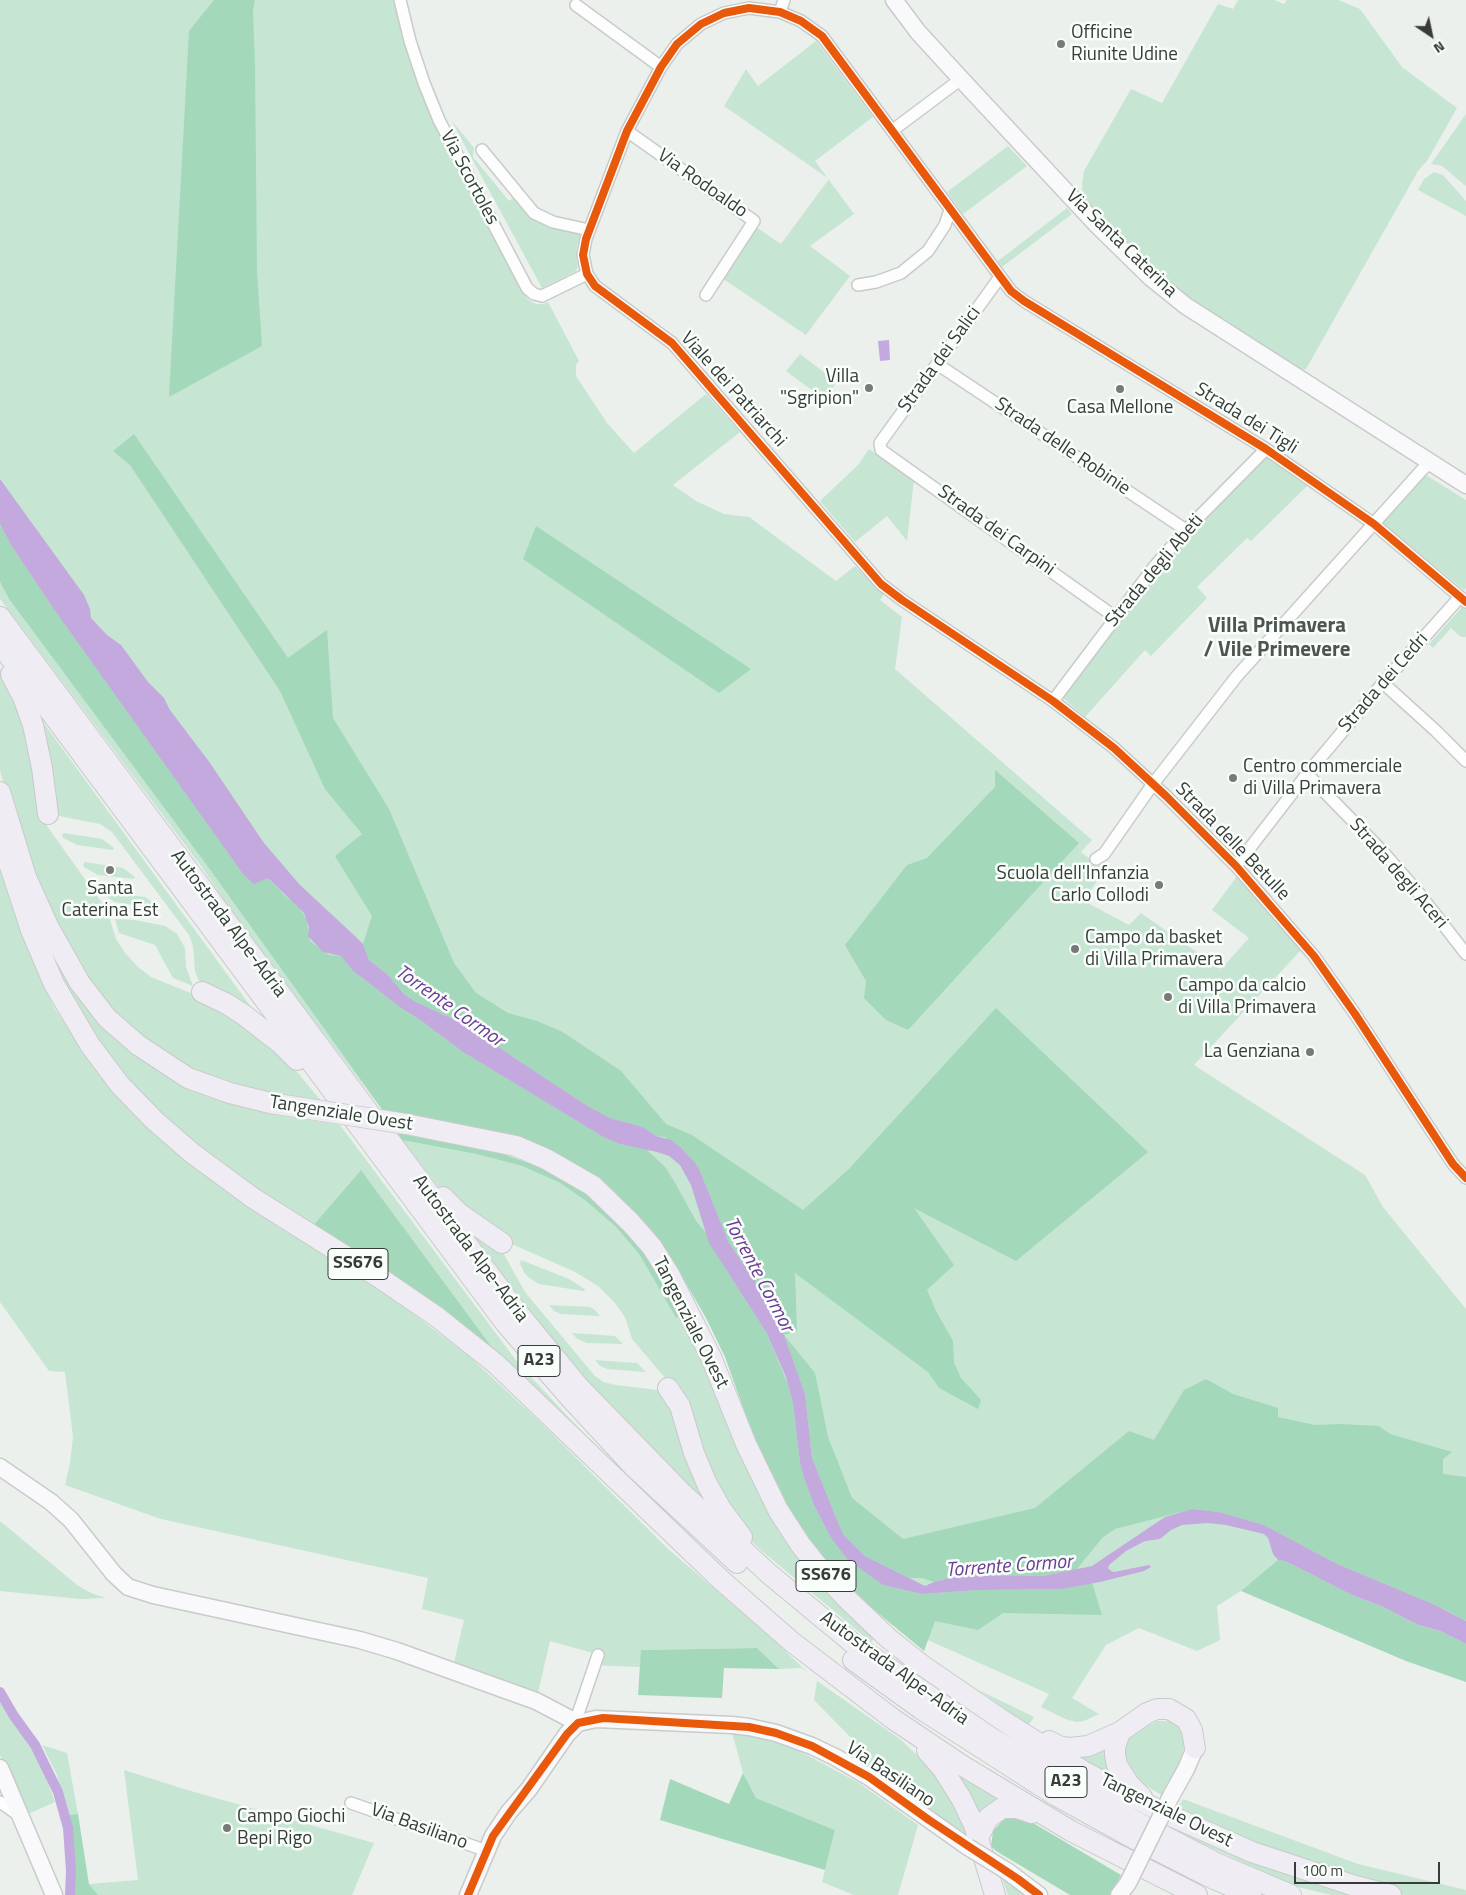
<!DOCTYPE html>
<html>
<head>
<meta charset="utf-8">
<style>
  body { margin:0 }
  #map { position:relative; width:1466px; height:1895px; overflow:hidden; background:#ebf0ed; font-family:"Titillium Web",sans-serif }
  canvas { display:block }
  .north { position:absolute; left:1406px; top:10px; width:50px; height:50px; -webkit-text-stroke:4px #f8fefa; paint-order:stroke; rotate:146deg; font-size:14px; font-weight:700; line-height:20px; text-align:center; color:#383b39 }
  .north::after { content:''; display:block; margin:auto; width:18px; height:22px; background:#383b39; clip-path:polygon(50% 0,100% 100%,50% 72%,0 100%) }
  .scale { position:absolute; left:1294px; top:1862px; width:146px; height:22px; box-sizing:border-box; border:2px solid #383b39; border-top:0; padding-left:6px; font-size:15px; line-height:18px; white-space:nowrap; color:#383b39; -webkit-text-stroke:4px #f8fefa; paint-order:stroke }
</style>
</head>
<body>
<div id="map">
<canvas width="1466" height="1895"></canvas>
<div class="north">N</div>
<div class="scale">100 m</div>
</div>
<script>
const ctx = document.querySelector('canvas').getContext('2d');
ctx.lineJoin = 'round';
function fillPath(path, color) { ctx.fillStyle = color; ctx.fill(path, 'evenodd'); }
const toPath = rows => new Path2D(rows.map(r => 'M' + r).join(''));
function strokePath(path, color, width, dash) { ctx.strokeStyle = color; ctx.lineWidth = width; ctx.lineCap = dash ? 'butt' : 'round'; ctx.setLineDash(dash || []); ctx.stroke(path); }
function drawText(font, color, halo, rows, align = 'center') {
  ctx.font = font + ' "Titillium Web",sans-serif'; ctx.lineWidth = 5; ctx.setLineDash([]); ctx.textBaseline = 'middle'; ctx.strokeStyle = halo; ctx.fillStyle = color; for (const [text, x, y, turn = 0] of rows) {
    ctx.save(); ctx.translate(x, y); ctx.rotate((+turn || 0) * Math.PI / 180); ctx.textAlign = isNaN(turn) ? turn : align; if (halo) ctx.strokeText(text, 0, 0); ctx.fillText(text, 0, 0); ctx.restore();
  }
}
fillPath(toPath([
  [0,0,393,0,408,54,430,113,526,297,530,301,536,304,543,304,548,302,579,361,576,365,576,376,607,423,634,453,706,394,740,432,673,485,696,501,724,514,749,517,836,581,855,566,884,594,880,600,902,617,895,669,1092,840,1081,852,1104,870,1084,901,1129,925,1141,913,1221,969,1249,938,1212,910,1238,875,1302,949,1194,1065,1365,1175,1383,1207,1466,1309,1466,1612,1252,1582,1241,1591,1217,1606,1220,1640,1197,1651,1139,1628,1106,1645,1072,1698,1099,1714,1084,1721,1076,1722,1065,1719,1041,1707,1049,1694,912,1633,849,1582,707,1307,647,1215,427,1111,0,576],
  [1238,0,1274,0,1284,4,1287,0,1338,0,1360,9,1402,67,1457,108,1427,161,1418,171,1306,369,1301,370,1160,279,1083,197,1082,185,1084,171,1131,89,1162,103,1218,4,1233,9],
  [816,41,873,117,815,161,854,214,810,246,850,276,806,335,722,278,756,227,781,244,829,179,724,106,746,69,758,86],
  [1466,114,1466,186,1442,166,1431,164],
  [451,120,474,148,473,157,509,201,515,197,527,213,534,217,581,232,577,246,576,258,578,266,576,271,542,288],
  [1008,146,1027,166,963,214,947,192],
  [1434,172,1443,175,1466,201,1466,216,1418,190,1424,179],
  [1067,208,1072,214,1002,267,998,261],
  [800,354,837,382,824,399,786,371],
  [869,449,914,480,907,541,887,516,855,542,820,501,858,465],
  [1264,457,1270,457,1308,485,1251,541,1247,538,1197,587,1207,598,1151,656,1145,650,1085,717,1063,698,1154,576],
  [1426,475,1466,500,1466,588,1464,590,1382,523],
  [0,582,9,599,208,867,386,1115,240,924,201,866,0,599],
  [1463,606,1466,610,1466,637,1461,637,1451,628,1433,648,1429,644],
  [0,669,23,711,47,826,107,910,116,939,125,953,138,967,151,977,218,1004,284,1056,326,1107,197,1078,128,1030,74,965,20,840,0,771],
  [37,714,262,1022,200,984,195,971,193,946,189,935,112,832,100,824,54,815],
  [64,833,102,839,114,848,113,850,77,845,63,838,62,835],
  [85,862,123,868,135,877,134,879,98,875,84,867,83,864],
  [0,865,44,985,55,1009,108,1086,125,1105,153,1133,176,1152,240,1199,279,1227,380,1289,469,1356,543,1425,667,1548,775,1641,807,1672,801,1668,779,1669,757,1648,642,1650,640,1667,589,1665,593,1653,550,1641,537,1697,453,1667,464,1620,422,1609,428,1578,161,1519,65,1485,70,1463,73,1437,65,1372,49,1371,0,1302],
  [23,883,77,990,227,1102,278,1115,340,1125,518,1363,640,1494,511,1373,361,1170,310,1229,247,1187,153,1110,103,1051,58,976],
  [108,892,145,897,158,907,156,909,115,902,106,896,106,894],
  [115,919,135,920,165,926,177,934,185,948,186,967,193,986,173,978,155,945,119,933],
  [402,1140,476,1154,522,1166,560,1183,586,1201,616,1227,639,1254,676,1318,683,1315,836,1600,874,1639,871,1642,762,1551,750,1540,729,1513,677,1392,632,1339,625,1317,615,1303,598,1286,575,1272,503,1240,443,1193],
  [465,1228,501,1249,525,1292,594,1375,603,1382,616,1385,658,1390,669,1398,709,1498,704,1502,609,1405,546,1332],
  [521,1260,569,1279,586,1290,583,1291,539,1284,528,1277,524,1272,520,1264],
  [549,1305,590,1307,595,1310,600,1316,561,1314,554,1311],
  [572,1333,615,1336,623,1344,587,1343,577,1339],
  [595,1360,637,1363,646,1372,607,1369,600,1366],
  [0,1521,77,1585,91,1593,106,1598,80,1599,0,1591],
  [817,1681,900,1739,921,1759,947,1791,970,1836,855,1761,860,1747,814,1700],
  [979,1690,1034,1717,1028,1726],
  [0,1702,31,1746,42,1767,55,1802,26,1815,0,1755],
  [1158,1721,1168,1721,1176,1724,1185,1737,1185,1745,1179,1764,1161,1795,1142,1783,1130,1770,1124,1751,1126,1744,1131,1736,1140,1729],
  [732,1732,767,1738,805,1754,859,1783,918,1825,898,1895,854,1895,822,1882,835,1830,756,1798,743,1773],
  [42,1745,67,1753,78,1814,68,1815,57,1775],
  [1109,1746,1117,1781,1077,1756],
  [124,1770,184,1789,374,1843,352,1895,98,1895,89,1884,138,1880],
  [958,1774,1004,1802,978,1823],
  [1183,1799,1358,1864,1466,1890,1466,1895,1403,1895,1358,1884,1188,1815,1179,1806],
  [1168,1823,1370,1895,1331,1895,1294,1886,1166,1827],
  [1000,1872,1028,1895,1008,1895]
]), '#c6e5d3');
fillPath(toPath([
  [214,0,255,0,253,11,255,65,257,271,262,346,169,397,189,31],
  [134,434,288,658,327,630,333,718,389,809,454,963,476,993,508,1013,537,1021,561,1031,621,1071,666,1124,692,1135,803,1210,849,1169,996,1008,1148,1152,1016,1261,914,1208,954,1265,927,1290,936,1311,953,1341,954,1363,961,1378,981,1400,978,1409,939,1388,928,1372,795,1273,797,1331,784,1335,815,1373,828,1437,852,1498,903,1539,1035,1508,1129,1431,1154,1440,1184,1390,1206,1379,1233,1394,1278,1408,1278,1417,1315,1425,1339,1424,1379,1426,1390,1434,1452,1452,1443,1459,1443,1474,1466,1477,1466,1621,1433,1604,1337,1564,1264,1525,1219,1512,1192,1509,1115,1529,1103,1537,1076,1570,1043,1576,997,1576,982,1573,966,1574,934,1582,922,1578,909,1578,865,1556,843,1534,839,1525,812,1458,805,1394,784,1335,761,1290,729,1243,700,1171,665,1137,656,1136,643,1127,610,1118,586,1105,516,1059,470,1027,416,1002,405,995,388,975,369,960,363,944,372,916,335,856,362,834,325,789,280,691,130,465,113,451],
  [0,524,11,545,53,608,243,874,268,878,285,896,298,906,307,920,310,941,329,955,341,956,352,970,401,1008,419,1019,463,1052,605,1138,620,1144,646,1149,665,1167,674,1181,696,1221,706,1233,713,1249,766,1332,789,1387,793,1403,800,1463,804,1478,814,1505,831,1538,848,1559,883,1585,922,1594,979,1590,1062,1589,1092,1583,1102,1615,1003,1613,978,1630,935,1621,924,1651,839,1581,798,1527,760,1455,725,1357,706,1318,680,1273,656,1237,595,1180,386,1115,208,867,9,599,0,582],
  [536,526,751,669,719,693,523,559],
  [995,770,1079,843,908,1030,886,1020,864,998,866,981,845,945,907,865,927,858,995,787],
  [397,1133,444,1139,492,1150,537,1166,573,1184,598,1203,637,1243,654,1266,683,1315,676,1318,639,1254,616,1227,586,1201,560,1183,522,1166,476,1154,402,1140],
  [361,1170,511,1373,310,1229],
  [1278,1560,1285,1561,1311,1574,1352,1595,1383,1607,1418,1625,1440,1631,1466,1644,1466,1682,1406,1661,1241,1591],
  [757,1648,779,1669,724,1668,722,1698,638,1695,641,1650],
  [743,1773,756,1798,835,1830,825,1870,660,1820,670,1779,729,1804],
  [78,1814,89,1884,98,1895,74,1895,72,1889,74,1870,68,1815],
  [1011,1817,1028,1820,1121,1875,1113,1892,1110,1895,1070,1895,996,1851,991,1846,993,1831,1003,1820]
]), '#a3d8bb');
fillPath(toPath([
  [889,340,890,360,880,361,878,341],
  [0,479,84,595,90,609,91,618,107,635,121,645,148,682,164,698,170,710,210,763,264,843,300,885,357,938,363,944,369,960,388,975,405,995,416,1002,470,1027,516,1059,586,1105,610,1118,643,1127,656,1136,671,1140,679,1146,695,1163,700,1171,729,1243,761,1290,784,1335,805,1394,812,1458,839,1525,843,1534,865,1556,925,1586,934,1582,966,1574,982,1573,997,1576,1043,1576,1092,1566,1165,1517,1192,1509,1219,1512,1264,1525,1337,1564,1433,1604,1466,1621,1466,1644,1440,1631,1418,1625,1383,1607,1352,1595,1311,1574,1285,1561,1278,1560,1273,1554,1268,1538,1264,1534,1226,1525,1207,1523,1182,1525,1171,1530,1160,1539,1145,1541,1126,1551,1109,1565,1108,1568,1111,1571,1114,1572,1149,1565,1151,1567,1144,1571,1100,1582,1062,1589,979,1590,922,1594,883,1585,848,1560,831,1538,814,1505,804,1478,800,1463,793,1403,786,1377,766,1332,709,1243,691,1185,680,1165,669,1156,657,1152,620,1144,605,1138,463,1052,419,1019,401,1008,352,970,341,956,323,952,308,936,309,927,304,913,268,878,254,884,243,874,53,608,11,545,0,524]
]), '#c4a9de');
strokePath(toPath([
  [0,1692,14,1716,35,1745,58,1792,68,1828,71,1871,70,1895]
]), '#c4a9de', 10);
const street = toPath([
  [400,0,410,41,424,83,439,120,527,288,534,294,542,296,587,274],
  [576,5,661,67],
  [780,12,784,0],
  [893,130,961,79],
  [627,131,754,221,706,295],
  [482,150,534,213,553,222,589,230],
  [1000,277,880,443,881,450,1115,617],
  [858,285,876,282,901,273,928,251,945,225,950,210],
  [937,364,1186,530],
  [1466,602,1374,524,1266,449,1024,301,1011,291,822,36,801,21,780,12,749,8,724,13,701,24,677,44,661,67,627,131,586,239,583,255,587,274,595,286,672,343,881,584,902,600,1053,701,1114,748,1166,796,1236,866,1314,956,1355,1014,1453,1164,1466,1178],
  [1383,683,1436,731,1466,761],
  [1053,701,1154,567,1186,530,1266,449],
  [1307,774,1384,853,1418,892,1466,954],
  [1096,859,1104,854,1153,784,1237,676,1421,471,1426,466,1432,464],
  [1236,866,1307,774,1383,683,1460,597],
  [578,1723,578,1714,598,1655],
  [0,1802,20,1816],
  [351,1803,487,1851]
]);
const secondary = toPath([
  [894,0,918,32,961,79,1097,225,1150,277,1186,306,1466,485],
  [0,1467,51,1502,71,1520,114,1574,128,1587,153,1595,360,1640,397,1651,536,1701,578,1723],
  [0,1768,54,1895],
  [1171,1796,1186,1769,1195,1748],
  [1007,1871,1039,1895],
  [468,1895,493,1836,509,1812,529,1789,567,1734,578,1723,596,1719,732,1725,749,1727,776,1733,812,1746,835,1757,869,1777,968,1847],
  [1119,1895,1128,1883]
]);
const highway = toPath([
  [0,617,515,1309,579,1387,681,1492,768,1573,855,1645,993,1739,1135,1821,1216,1863,1291,1895],
  [0,644,506,1324,571,1399,634,1467,737,1563],
  [11,674,23,697,33,725,42,768,48,814],
  [0,792,26,877,49,928,80,983,107,1018,138,1045,188,1078,230,1093,270,1103,316,1110],
  [0,836,31,930,54,984,90,1045,120,1085,154,1120,192,1153,253,1198,380,1278,437,1317,496,1364,720,1579,792,1642,893,1719,963,1766,1071,1831,1197,1895],
  [202,992,227,1004,244,1015,280,1043,297,1060],
  [406,1124,516,1146,546,1159,593,1186,631,1223,652,1247,669,1274,711,1357,746,1444,778,1510,800,1544,823,1573,846,1598,888,1638,922,1665,1005,1722,1083,1771,1160,1811,1252,1852,1355,1886,1391,1895],
  [443,1197,460,1214,502,1243],
  [668,1388,680,1406,694,1453,707,1484,721,1509,742,1537],
  [853,1660,921,1709,1055,1795,1131,1837,1212,1878,1251,1895],
  [1120,1732,1115,1747,1115,1755,1117,1765,1129,1784,1142,1797],
  [1049,1741,1061,1747,1070,1748,1088,1746,1120,1732,1147,1713,1157,1709,1169,1709,1186,1719,1192,1730,1195,1748],
  [927,1751,942,1768,961,1798,974,1825,995,1895],
  [978,1838,988,1818,1002,1808,1017,1808,1032,1813]
]);
strokePath(street, '#c8cbca', 14);
strokePath(secondary, '#c8cbca', 19);
strokePath(highway, '#c8cbc9', 22);
strokePath(street, '#fcfdfc', 11);
strokePath(secondary, '#f9f8fa', 16);
strokePath(highway, '#efedf3', 20);
const secondaryBridge = toPath([
  [968,1847,1007,1871],
  [1128,1883,1171,1796]
]);
const highwayBridge = toPath([
  [316,1110,406,1124]
]);
strokePath(secondaryBridge, '#c8cbca', 19, []);
strokePath(highwayBridge, '#c8cbc9', 22, []);
strokePath(secondaryBridge, '#f9f8fa', 16);
strokePath(highwayBridge, '#efedf3', 20);
strokePath(toPath([
  [1466,602,1374,524,1266,449,1024,301,1011,291,822,36,801,21,780,12,749,8,724,13,701,24,677,44,661,67,627,131,586,239,583,255,587,274,595,286,672,343,881,584,902,600,1053,701,1114,748,1166,796,1236,866,1314,956,1355,1014,1453,1164,1466,1178],
  [468,1895,493,1836,567,1734,578,1723,603,1718,749,1727,776,1733,812,1746,869,1777,929,1820,1018,1879,1039,1895]
]), '#e8590c', 8);
for (const [x, y, r, color] of [
  [1061,44,5,"#777a78"],
  [869,388,5,"#777a78"],
  [1120,389,5,"#777a78"],
  [1233,778,5,"#777a78"],
  [110,870,5,"#777a78"],
  [1159,885,5,"#777a78"],
  [1075,949,5,"#777a78"],
  [1168,997,5,"#777a78"],
  [1310,1052,5,"#777a78"],
  [227,1828,5,"#777a78"]
]) { const dot = new Path2D(); dot.arc(x, y, r, 0, 2 * Math.PI); ctx.fillStyle = color; ctx.fill(dot); strokePath(dot, '#f8fefa', 2); }
for (const [x, y, w] of [
  [358,1264,60],
  [539,1361,42],
  [826,1576,60],
  [1066,1782,42]
]) { const box = new Path2D(); box.roundRect(x - w / 2, y - 15.5, w, 31, 4); ctx.fillStyle = '#f8fefa'; ctx.fill(box); strokePath(box, '#383b39', 1); }
drawText('bold 18px', '#383b39', null, [
  ["SS676",358,1264],
  ["A23",539,1361],
  ["SS676",826,1576],
  ["A23",1066,1782]
]);
drawText('19px', '#383b39', '#f8fefa', [
  ["Officine",1071,33],
  ["Riunite Udine",1071,55],
  ["Villa",859,377,"right"],
  ["\"Sgripion\"",859,399,"right"],
  ["Casa Mellone",1120,408,"center"],
  ["Centro commerciale",1243,767],
  ["di Villa Primavera",1243,789],
  ["Scuola dell'Infanzia",1149,874,"right"],
  ["Carlo Collodi",1149,896,"right"],
  ["Santa",110,889,"center"],
  ["Caterina Est",110,911,"center"],
  ["Campo da basket",1085,938],
  ["di Villa Primavera",1085,960],
  ["Campo da calcio",1178,986],
  ["di Villa Primavera",1178,1008],
  ["La Genziana",1300,1052,"right"],
  ["Campo Giochi",237,1817],
  ["Bepi Rigo",237,1839]
], 'left');
drawText('19px', '#383b39', '#f8fefa', [
  ["Via Scortoles",469,178,62],
  ["Via Rodoaldo",702,184,35],
  ["Via Santa Caterina",1121,244,44],
  ["Strada dei Salici",940,360,-54],
  ["Viale dei Patriarchi",733,390,48],
  ["Strada dei Tigli",1246,419,32],
  ["Strada delle Robinie",1062,447,34],
  ["Strada dei Carpini",996,531,36],
  ["Strada degli Abeti",1155,571,-50],
  ["Strada dei Cedri",1384,683,-49],
  ["Strada delle Betulle",1232,842,46],
  ["Strada degli Aceri",1398,874,49],
  ["Autostrada Alpe-Adria",228,924,53],
  ["Tangenziale Ovest",341,1114,9],
  ["Autostrada Alpe-Adria",470,1249,53],
  ["Tangenziale Ovest",690,1323,63],
  ["Autostrada Alpe-Adria",894,1669,36],
  ["Via Basiliano",890,1775,34],
  ["Tangenziale Ovest",1166,1811,26],
  ["Via Basiliano",419,1827,20]
]);
drawText('italic 20px', '#6e3b95', '#f8fefa', [
  ["Torrente Cormor",449,1007,35],
  ["Torrente Cormor",758,1275,62],
  ["Torrente Cormor",1009,1567,-4]
]);
drawText('bold 21px', '#4e5450', '#f8fefa', [
  ["Villa Primavera",1277,627],
  ["/ Vile Primevere",1277,651]
]);
</script>
</body>
</html>
